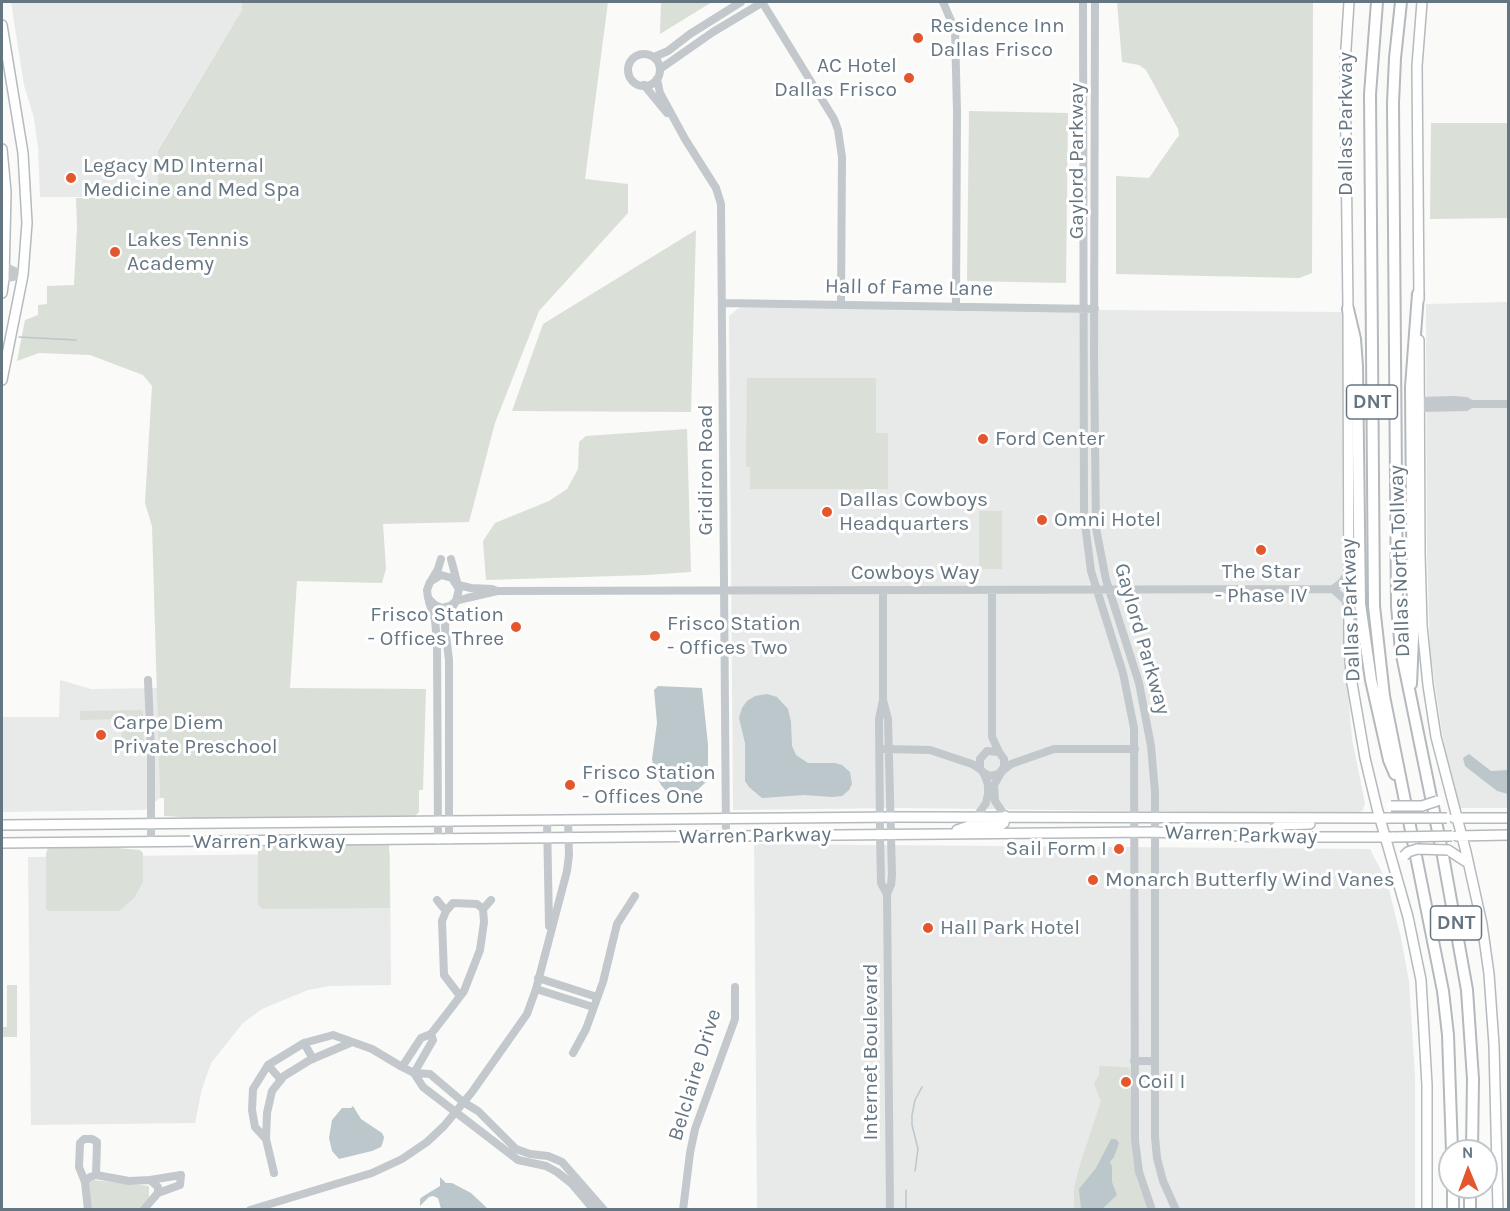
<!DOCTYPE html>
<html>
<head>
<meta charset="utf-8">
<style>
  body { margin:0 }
  #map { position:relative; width:1510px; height:1211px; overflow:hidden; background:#fafaf8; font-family:Karla,sans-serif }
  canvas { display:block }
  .frame { position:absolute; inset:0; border:3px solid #657683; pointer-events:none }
  .north { position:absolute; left:1438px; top:1139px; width:60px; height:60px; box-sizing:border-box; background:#fff; border:2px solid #c1c8cd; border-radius:50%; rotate:359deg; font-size:16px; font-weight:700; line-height:24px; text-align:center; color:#657683 }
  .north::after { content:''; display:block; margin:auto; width:21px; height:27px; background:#e4572e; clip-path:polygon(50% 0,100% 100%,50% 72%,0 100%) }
</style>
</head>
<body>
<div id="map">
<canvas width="1510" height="1211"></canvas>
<div class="frame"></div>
<div class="north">N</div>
</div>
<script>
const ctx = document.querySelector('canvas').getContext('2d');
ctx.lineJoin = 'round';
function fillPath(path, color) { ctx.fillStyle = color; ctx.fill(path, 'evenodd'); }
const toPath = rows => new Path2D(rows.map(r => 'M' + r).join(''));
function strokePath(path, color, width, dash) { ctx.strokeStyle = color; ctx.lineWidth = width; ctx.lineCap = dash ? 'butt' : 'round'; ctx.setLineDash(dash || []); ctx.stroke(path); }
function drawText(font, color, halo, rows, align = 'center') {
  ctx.font = font + ' Karla,sans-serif'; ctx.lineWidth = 6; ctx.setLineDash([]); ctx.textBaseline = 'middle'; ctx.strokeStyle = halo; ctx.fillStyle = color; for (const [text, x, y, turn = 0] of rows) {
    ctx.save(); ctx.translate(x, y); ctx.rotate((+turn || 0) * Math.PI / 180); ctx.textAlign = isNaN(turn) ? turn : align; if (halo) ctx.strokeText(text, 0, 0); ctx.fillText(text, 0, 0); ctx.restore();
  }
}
fillPath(toPath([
  [11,2,242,2,242,10,158,149,158,197,40,197,38,148,34,118,24,85],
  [1508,302,1508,808,1460,808,1444,745,1430,652,1427,553,1426,304],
  [740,307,1343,312,1342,615,1352,739,1365,803,1363,810,1356,814,903,808,733,810,729,316],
  [60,680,91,689,157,688,160,798,145,810,2,812,2,717,59,717],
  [754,844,1370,849,1387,882,1401,938,1409,981,1415,1076,1415,1209,757,1209],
  [390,853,391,985,330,986,308,990,262,1009,243,1023,211,1063,202,1089,195,1123,31,1125,28,857]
]), '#e8e9e9');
fillPath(toPath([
  [242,2,608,2,585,179,628,184,628,213,539,311,495,423,469,522,383,524,386,569,382,583,297,581,290,688,426,689,423,790,419,790,419,812,415,816,195,818,164,816,164,798,160,798,152,526,145,503,152,386,143,375,90,355,39,353,17,361,25,320,38,315,38,305,47,304,47,286,74,285,77,227,76,198,158,197,158,150,242,10],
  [661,2,712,2,660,34],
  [1117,2,1313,2,1312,273,1299,278,1116,274,1116,176,1149,178,1179,135,1178,129,1146,70,1139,65,1122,62],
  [969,111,1068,113,1066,283,967,281],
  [1431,123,1508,123,1508,218,1430,219],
  [696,230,691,412,512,411,543,324],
  [747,378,876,378,876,433,888,433,888,489,750,489,750,467,746,467],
  [687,429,691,572,647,575,486,580,483,541,495,523,549,501,567,489,578,469,579,442,586,436],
  [979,511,1002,511,1002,569,979,569],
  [143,710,144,747,122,747,121,719,80,720,80,711],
  [389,844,390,908,263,909,258,905,258,850,261,847],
  [96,846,140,850,143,853,143,882,134,898,119,911,50,911,46,909,46,853,48,848],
  [7,985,17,985,17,1037,2,1037,2,1027,7,1027],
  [1099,1066,1126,1067,1130,1069,1132,1150,1137,1180,1148,1209,1074,1210,1074,1188,1080,1165,1101,1101,1094,1084,1099,1075],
  [93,1180,149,1186,149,1197,138,1209,92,1209,87,1186]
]), '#dadfd7');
fillPath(toPath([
  [658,686,702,688,708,745,708,775,705,783,692,795,675,795,667,792,661,785,655,774,652,759,657,723,654,690],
  [767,694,777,697,788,709,791,722,792,746,796,755,808,763,835,763,842,765,850,772,852,784,849,790,842,796,832,797,804,795,762,798,749,787,745,781,745,743,739,718,742,708,747,701,755,696],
  [1469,754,1491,771,1508,770,1508,794,1497,791,1465,766,1463,758],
  [353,1106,361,1119,382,1133,384,1137,383,1142,381,1147,372,1151,339,1159,332,1151,329,1138,332,1120,342,1108,351,1108],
  [1111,1139,1116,1139,1119,1143,1114,1157,1110,1162,1112,1167,1112,1182,1117,1195,1102,1209,1081,1209,1079,1189,1096,1168],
  [440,1177,446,1183,452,1183,471,1193,488,1209,441,1209,438,1198,433,1196,429,1197,420,1206,420,1199,422,1197,440,1186]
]), '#bbc7cb');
strokePath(toPath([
  [19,337,76,340],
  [915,1171,918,1149,912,1125,912,1115,915,1100,922,1087],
  [906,1190,906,1210]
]), '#bbc7cb', 1.5);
const major = toPath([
  [1349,2,1345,64,1348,309,1349,649,1352,683,1365,758,1377,808,1408,917,1421,980,1427,1085,1427,1210],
  [2,25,23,153,27,223,23,275,2,380],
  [2,149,6,192,4,279,2,293],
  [1419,299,1417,66,1422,2],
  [1419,340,1420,554,1422,626,1428,685,1436,737,1466,852,1482,924,1489,974,1494,1045,1498,1210],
  [1454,818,1508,818],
  [2,825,898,817,1389,818],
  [957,830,969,826,1000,826,1004,823,1005,816],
  [1457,836,1508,835],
  [1271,837,1274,829,1279,825,1310,824],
  [2,843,1153,832,1257,837,1394,837],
  [1448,850,1468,863]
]);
const highway = toPath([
  [1377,2,1370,94,1374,606,1384,696,1443,991,1448,1035,1452,1151],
  [1401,2,1395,58,1393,103,1397,606,1401,650,1443,856,1467,990,1473,1079,1472,1151],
  [1348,309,1355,339,1357,366,1360,604,1371,680,1389,760,1395,774],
  [1411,684,1413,638,1411,387,1418,294],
  [1453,1187,1453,1210],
  [1470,1210,1470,1187]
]);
strokePath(major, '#b5babe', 12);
strokePath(highway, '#b4b9bd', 14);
strokePath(toPath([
  [762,2,834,119,838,130,842,157,841,305],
  [943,2,955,30,957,112,956,307],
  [1083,2,1084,516,1091,571,1123,673,1134,728,1135,1140,1139,1172,1152,1210],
  [1095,2,1094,355,1096,528,1106,580,1139,683,1151,746,1155,792,1155,1137,1157,1158,1163,1181,1176,1210],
  '628 70a16 16 0 1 1 32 0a16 16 0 1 1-32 0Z',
  [654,57,668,51,690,34,741,2],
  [660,69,713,32,763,2],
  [657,79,660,93,685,139,716,188,721,204,726,836],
  [644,85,667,113],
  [2,265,23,275],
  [2,279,23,275],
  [723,303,1095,309],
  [1419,401,1454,400,1466,401,1471,404],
  [1419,408,1466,407,1471,404,1508,404],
  [451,559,457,582],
  [432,579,438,569,441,559],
  [458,585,471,588,492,589,497,591],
  [1333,589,1345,600,1347,606],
  [883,591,883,700,879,719,880,834,881,883,887,894],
  [992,591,992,737,999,752],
  [456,601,459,589,452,578,441,575,430,582,427,590,428,598,435,605,442,608,450,606,456,601,467,598,497,591,1333,589,1341,583,1348,573],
  [429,602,435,620,437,641,438,840],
  [148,680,151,751,151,842],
  [883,700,888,719,892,875,891,885,887,894,890,1210],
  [884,749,930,750,972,764,977,767,978,768,980,769,984,773,990,776,999,774,1004,767,1004,759,999,752,987,751,980,759,980,768,981,770,982,771,985,776,988,785,988,794,986,803,977,816],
  [1005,816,995,801,994,785,1002,771,1011,764,1054,749,1135,749],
  [547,819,549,926],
  [449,840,449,660,445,627,446,618,455,603],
  [437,900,446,911],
  [483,909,491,900],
  [538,978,597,997],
  [536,989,593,1007],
  [431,1034,452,1007,464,991,480,950,484,922,483,909,477,904,453,903,446,911,442,921,444,975,460,996],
  [304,1043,313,1059],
  [573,1053,586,1029,603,982,617,924,635,896],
  [1134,1061,1155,1061],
  [268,1065,281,1080],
  [266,1139,255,1127,252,1110,253,1089,268,1065,304,1043,333,1035,372,1049,402,1067,414,1073,433,1040,431,1034,421,1038,402,1067],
  [274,1173,266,1139,267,1113,272,1091,284,1076,310,1060,350,1043],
  [150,1180,181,1175,180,1185,158,1193],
  [85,1182,79,1167,80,1143,84,1139,92,1139,97,1142,96,1175],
  [88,1210,85,1182,90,1177,96,1175,129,1181,150,1180,158,1187,158,1193,143,1210],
  [250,1210,372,1173,402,1159,427,1142,444,1126,472,1092,527,1014,536,989,567,871,569,855,568,819],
  [594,1210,571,1183,557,1172,546,1166,518,1160,423,1087,414,1073,430,1074,463,1102,478,1111,516,1149,530,1154,548,1156,562,1162,604,1210],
  [683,1210,690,1153,695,1129,735,1019,735,987]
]), '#c3c8cc', 8);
strokePath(major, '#fff', 9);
strokePath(highway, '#fff', 10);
const majorBridge = toPath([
  [1391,806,1422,806,1437,801],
  [1389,818,1447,818],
  [1394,837,1452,836],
  [1404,856,1408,852,1417,849,1448,850]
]);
strokePath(majorBridge, '#b5babe', 12, []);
strokePath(majorBridge, '#fff', 9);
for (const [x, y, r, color] of [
  [918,38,6,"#e4572e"],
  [909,78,6,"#e4572e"],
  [71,178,6,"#e4572e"],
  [115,252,6,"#e4572e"],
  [983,439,6,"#e4572e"],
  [827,512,6,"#e4572e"],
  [1042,520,6,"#e4572e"],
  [1261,550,6,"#e4572e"],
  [516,627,6,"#e4572e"],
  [655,636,6,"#e4572e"],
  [101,735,6,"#e4572e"],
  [570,785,6,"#e4572e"],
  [1119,849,6,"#e4572e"],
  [1093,880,6,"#e4572e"],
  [928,928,6,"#e4572e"],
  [1126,1082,6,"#e4572e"]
]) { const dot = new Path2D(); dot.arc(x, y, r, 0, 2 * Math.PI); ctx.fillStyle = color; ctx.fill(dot); strokePath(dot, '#fff', 2); }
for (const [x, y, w] of [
  [1372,402,51],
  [1456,923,51]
]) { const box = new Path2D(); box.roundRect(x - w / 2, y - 17, w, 34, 4.5); ctx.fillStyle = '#fff'; ctx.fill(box); strokePath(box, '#657683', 1.5); }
drawText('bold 20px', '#657683', null, [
  ["DNT",1372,402],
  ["DNT",1456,923]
]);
drawText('21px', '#657683', '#fff', [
  ["Residence Inn",930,26],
  ["Dallas Frisco",930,50],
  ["AC Hotel",897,66,"right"],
  ["Dallas Frisco",897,90,"right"],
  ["Legacy MD Internal",83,166],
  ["Medicine and Med Spa",83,190],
  ["Lakes Tennis",127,240],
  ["Academy",127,264],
  ["Ford Center",995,439],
  ["Dallas Cowboys",839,500],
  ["Headquarters",839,524],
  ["Omni Hotel",1054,520],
  ["The Star",1261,572,"center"],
  ["- Phase IV",1261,596,"center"],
  ["Frisco Station",504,615,"right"],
  ["- Offices Three",504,639,"right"],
  ["Frisco Station",667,624],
  ["- Offices Two",667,648],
  ["Carpe Diem",113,723],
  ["Private Preschool",113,747],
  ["Frisco Station",582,773],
  ["- Offices One",582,797],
  ["Sail Form I",1107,849,"right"],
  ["Monarch Butterfly Wind Vanes",1105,880],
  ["Hall Park Hotel",940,928],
  ["Coil I",1138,1082]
], 'left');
drawText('21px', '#657683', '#fff', [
  ["Dallas Parkway",1346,124,-90],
  ["Gaylord Parkway",1077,161,-90],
  ["Hall of Fame Lane",909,288,1],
  ["Gridiron Road",706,470,-90],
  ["Dallas North Tollway",1400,561,-92],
  ["Cowboys Way",915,573],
  ["Dallas Parkway",1351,610,-92],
  ["Gaylord Parkway",1142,639,74],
  ["Warren Parkway",1241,835,2],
  ["Warren Parkway",755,836,-1],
  ["Warren Parkway",269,842],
  ["Internet Boulevard",871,1052,-90],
  ["Belclaire Drive",695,1075,-73]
]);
</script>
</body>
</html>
